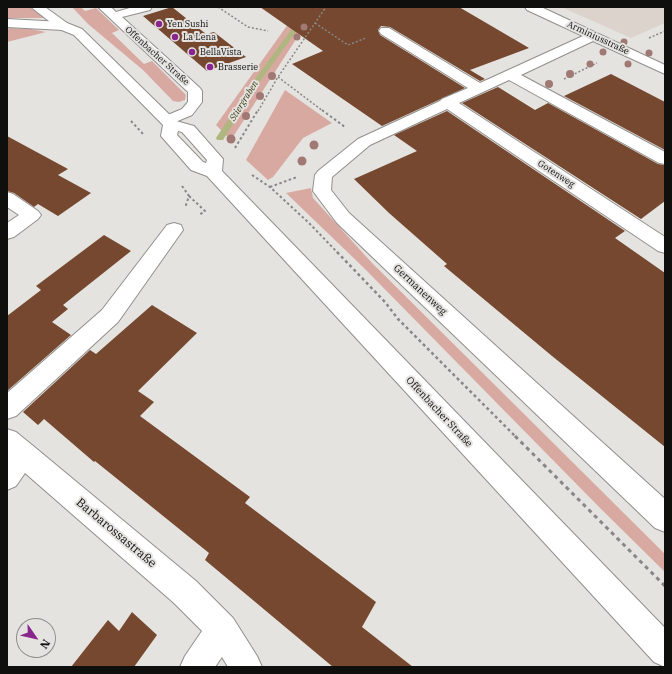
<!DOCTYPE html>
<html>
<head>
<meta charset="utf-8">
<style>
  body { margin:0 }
  #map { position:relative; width:672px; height:674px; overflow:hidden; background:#e5e3e0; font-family:"IBM Plex Serif",serif }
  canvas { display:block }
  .frame { position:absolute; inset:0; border:8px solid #0f0f0e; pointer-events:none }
  .north { position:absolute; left:16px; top:618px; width:40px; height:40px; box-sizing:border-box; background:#e5e3e0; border:1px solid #8f8e8c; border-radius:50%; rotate:124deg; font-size:11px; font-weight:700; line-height:16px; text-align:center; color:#0f0f0e }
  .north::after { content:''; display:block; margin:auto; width:14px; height:18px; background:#89268e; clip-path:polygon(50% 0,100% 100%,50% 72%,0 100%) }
</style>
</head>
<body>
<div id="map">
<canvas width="672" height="674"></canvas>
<div class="frame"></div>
<div class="north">N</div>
</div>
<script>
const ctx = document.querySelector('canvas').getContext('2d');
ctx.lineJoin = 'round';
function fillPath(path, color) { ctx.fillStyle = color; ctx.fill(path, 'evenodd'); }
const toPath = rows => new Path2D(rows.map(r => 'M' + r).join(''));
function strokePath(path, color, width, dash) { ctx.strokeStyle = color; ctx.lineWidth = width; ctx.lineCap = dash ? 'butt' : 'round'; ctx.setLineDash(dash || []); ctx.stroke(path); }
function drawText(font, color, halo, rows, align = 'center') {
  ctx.font = font + ' "IBM Plex Serif",serif'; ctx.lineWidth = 4; ctx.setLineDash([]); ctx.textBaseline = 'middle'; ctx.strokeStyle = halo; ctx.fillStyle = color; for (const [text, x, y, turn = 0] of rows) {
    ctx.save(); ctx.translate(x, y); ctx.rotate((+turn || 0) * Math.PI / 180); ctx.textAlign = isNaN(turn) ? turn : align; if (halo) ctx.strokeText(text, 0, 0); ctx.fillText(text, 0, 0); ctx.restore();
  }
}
fillPath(toPath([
  [561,7,665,7,665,23,631,38]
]), '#dcd4cc');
fillPath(toPath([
  [7,7,29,7,43,16,43,18,7,18],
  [72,7,81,7,85,11,96,8,119,30,112,33,144,64,152,61,186,95,185,100,179,102,173,101,143,70,88,24],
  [302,7,302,30,231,140,216,125,286,27],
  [9,28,31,29,46,32,7,42,7,31],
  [285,90,332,123,303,138,273,177,268,180,246,160],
  [311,188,313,198,372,263,665,554,665,572,601,509,364,268,286,193]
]), '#d8a9a1');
fillPath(toPath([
  [308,7,314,7,261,80,223,140,217,140,216,138,255,79,308,7]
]), '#b0b680');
fillPath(toPath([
  [172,7,206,34,214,32,246,57,207,71,143,16],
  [260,7,459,7,529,48,470,70,485,79,480,81,390,27,381,26,378,30,380,35,465,88,382,126,292,64,323,51],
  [611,74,665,102,665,150,564,96],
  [498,87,535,110,548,103,658,164,665,165,665,201,641,219,462,103],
  [447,111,625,231,615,238,665,273,665,447,552,356,444,266,447,264,389,213,354,179,417,151,394,135],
  [7,136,68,169,58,175,91,193,58,216,38,204,34,207,14,193,7,191],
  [104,235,131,251,63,305,68,309,52,322,71,335,7,391,7,316,41,290,36,286],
  [152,305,197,333,138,391,154,402,140,416,250,497,245,503,376,602,362,627,413,667,333,667,205,560,209,553,95,461,94,462,44,419,38,425,23,412,90,350,96,354],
  [132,612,157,635,134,667,71,667,108,620,119,631]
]), '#75482f');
const minor = toPath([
  [98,7,111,7,116,12,133,7,152,7,150,10,122,17,200,88,202,91,202,102,192,115,173,123,168,125,163,123,160,120,163,117,182,109,188,102,188,92,98,7],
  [525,7,541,7,665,65,665,74,593,41,521,75,665,152,665,164,659,163,509,80,459,103,665,237,665,253,658,251,447,109,370,145,332,177,331,190,349,213,665,499,665,532,655,528,337,223,313,191,315,175,318,171,358,139,440,101,442,99,468,88,381,34,379,31,381,28,389,28,480,83,583,36,527,10,525,7],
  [7,19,63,22,67,23,69,26,67,29,63,30,7,27,7,19],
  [7,192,13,194,38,211,41,215,38,219,14,237,7,239,7,223,19,215,7,207,7,192],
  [174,223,181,225,183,230,118,322,16,416,7,419,7,393,102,310,167,225,174,223],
  [7,429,16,432,32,445,196,581,233,618,257,656,262,667,228,667,222,657,215,667,180,667,185,656,202,631,174,603,25,473,16,486,7,490,7,429]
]);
const major = toPath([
  [31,7,45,7,67,23,82,29,176,121,194,126,223,159,222,171,665,628,665,667,654,662,207,176,191,170,161,136,163,125,74,35,59,29,31,7],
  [178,131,182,132,207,160,206,163,203,162,177,135,178,131]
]);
strokePath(minor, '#918f8d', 2);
strokePath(major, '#918f8d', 2);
strokePath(toPath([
  [218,7,248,27,268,31],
  [315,23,348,45,366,38],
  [649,38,665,31],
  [278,77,323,111],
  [564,79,597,63],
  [258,111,278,77,326,7]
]), '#888785', 1.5, [2, 2]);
strokePath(toPath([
  [322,110,345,127],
  [131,121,144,135],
  [235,148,258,110],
  [252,175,270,187,309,223,338,253],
  [182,186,189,196,185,208],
  [270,187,297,177],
  [189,196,205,211,199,215]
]), '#888785', 2, [2.5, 2.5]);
strokePath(toPath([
  [337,252,385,302,398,319,516,437]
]), '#888785', 2.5, [3, 3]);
strokePath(toPath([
  [515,436,665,586]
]), '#888785', 3, [4, 4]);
fillPath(minor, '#fff');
fillPath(major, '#fff');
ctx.fillStyle = '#a17974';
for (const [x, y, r] of [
  [304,27,3.5],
  [297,37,3.5],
  [624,42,3.5],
  [603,52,3.5],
  [649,53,3.5],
  [590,64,3.5],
  [628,64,3.5],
  [570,74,4],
  [272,76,4],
  [549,84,4],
  [260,96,4],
  [246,116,4],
  [231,139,4.5],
  [314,145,4.5],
  [302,161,4.5]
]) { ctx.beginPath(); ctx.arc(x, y, r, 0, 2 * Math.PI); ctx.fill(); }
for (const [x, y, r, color] of [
  [159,24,4,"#89268e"],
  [175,37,4,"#89268e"],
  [192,52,4,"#89268e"],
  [210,67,4,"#89268e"]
]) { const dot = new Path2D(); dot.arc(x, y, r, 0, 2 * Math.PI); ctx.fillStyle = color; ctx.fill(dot); strokePath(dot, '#e5e3e0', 1.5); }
drawText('9px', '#0f0f0e', '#e5e3e0', [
  ["Yen Sushi",167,24],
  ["La Lena",183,37],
  ["BellaVista",200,52],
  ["Brasserie",218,67]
], 'left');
drawText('9px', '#0f0f0e', '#e5e3e0', [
  ["Arminiusstraße",598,38,25],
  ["Offenbacher Straße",157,56,42],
  ["Gotenweg",556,174,33]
]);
drawText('italic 9px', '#34370d', '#e5e3e0', [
  ["Stiergraben",244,101,-58]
]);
drawText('10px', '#0f0f0e', '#e5e3e0', [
  ["Germanenweg",420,290,43],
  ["Offenbacher Straße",439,412,47]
]);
drawText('12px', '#0f0f0e', '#e5e3e0', [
  ["Barbarossastraße",116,533,40]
]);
</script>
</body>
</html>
